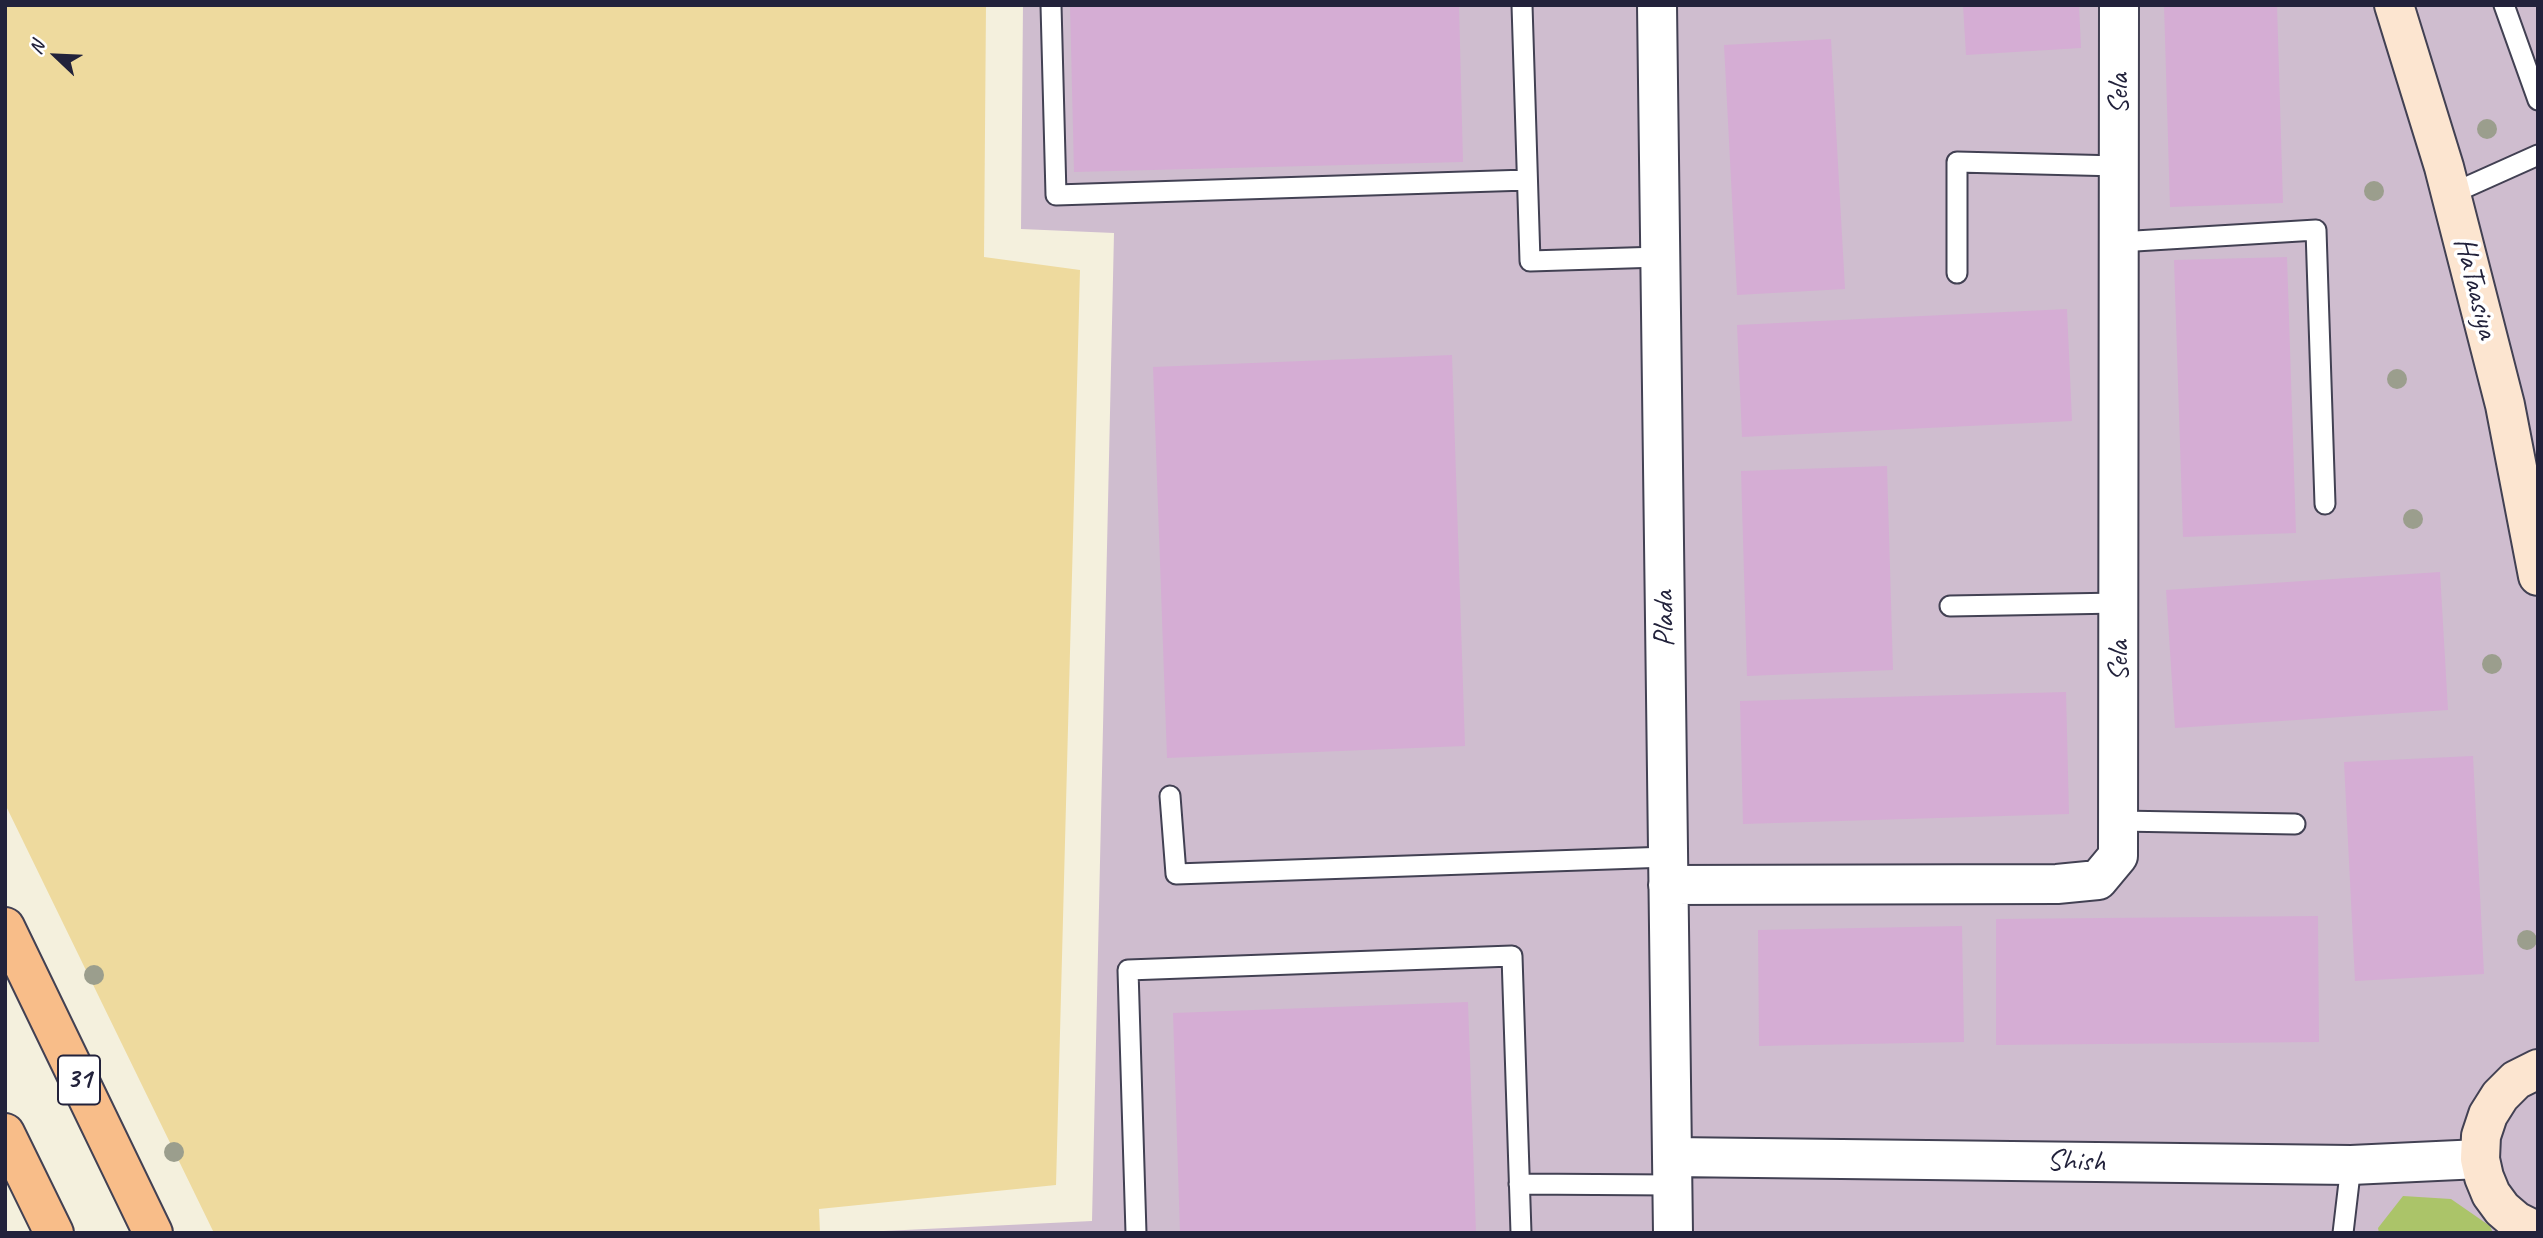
<!DOCTYPE html>
<html>
<head>
<meta charset="utf-8">
<style>
  body { margin:0 }
  #map { position:relative; width:2543px; height:1238px; overflow:hidden; background:#f4f0dd; font-family:Caveat,sans-serif }
  canvas { display:block }
  .frame { position:absolute; inset:0; border:7px solid #22223b; pointer-events:none }
  .north { position:absolute; left:21px; top:21px; width:70px; height:70px; -webkit-text-stroke:5px #fff; paint-order:stroke; rotate:293deg; font-size:19px; font-weight:700; line-height:28px; text-align:center; color:#22223b }
  .north::after { content:''; display:block; margin:auto; width:24px; height:32px; background:#22223b; clip-path:polygon(50% 0,100% 100%,50% 72%,0 100%) }
</style>
</head>
<body>
<div id="map">
<canvas width="2543" height="1238"></canvas>
<div class="frame"></div>
<div class="north">N</div>
</div>
<script>
const ctx = document.querySelector('canvas').getContext('2d');
ctx.lineJoin = 'round';
function fillPath(path, color) { ctx.fillStyle = color; ctx.fill(path, 'evenodd'); }
const toPath = rows => new Path2D(rows.map(r => 'M' + r).join(''));
function strokePath(path, color, width, dash) { ctx.strokeStyle = color; ctx.lineWidth = width; ctx.lineCap = dash ? 'butt' : 'round'; ctx.setLineDash(dash || []); ctx.stroke(path); }
function drawText(font, color, halo, rows, align = 'center') {
  ctx.font = font + ' Caveat,sans-serif'; ctx.lineWidth = 7; ctx.setLineDash([]); ctx.textBaseline = 'middle'; ctx.strokeStyle = halo; ctx.fillStyle = color; for (const [text, x, y, turn = 0] of rows) {
    ctx.save(); ctx.translate(x, y); ctx.rotate((+turn || 0) * Math.PI / 180); ctx.textAlign = isNaN(turn) ? turn : align; if (halo) ctx.strokeText(text, 0, 0); ctx.fillText(text, 0, 0); ctx.restore();
  }
}
fillPath(toPath([
  [1023,5,2538,5,2538,1233,842,1233,1092,1221,1114,233,1021,229]
]), '#cfbdcf');
fillPath(toPath([
  [2403,1196,2451,1199,2490,1226,2493,1233,2379,1233,2378,1228]
]), '#abc469');
fillPath(toPath([
  [5,5,986,5,984,257,1080,270,1056,1185,819,1209,820,1233,214,1233,5,804]
]), '#eeda9e');
fillPath(toPath([
  [1070,5,1459,5,1463,162,1074,172],
  [1963,5,2079,5,2081,48,1966,55],
  [2164,5,2277,5,2283,203,2170,207],
  [1831,39,1845,289,1737,295,1724,45],
  [2287,257,2296,533,2183,537,2174,260],
  [2067,309,2072,421,1742,437,1737,325],
  [1452,355,1465,746,1167,758,1153,367],
  [1887,466,1893,670,1747,676,1741,471],
  [2440,572,2448,710,2175,728,2166,590],
  [2066,692,2069,814,1743,824,1740,701],
  [2473,756,2484,974,2355,981,2344,762],
  [2318,916,2319,1042,1996,1045,1996,919],
  [1962,926,1964,1042,1759,1046,1758,930],
  [1468,1002,1476,1233,1180,1233,1173,1013]
]), '#d5add4');
const lane = toPath([
  [1051,5,1056,195,1527,180],
  [1522,5,1530,261,1660,257],
  [2504,5,2538,100],
  [2451,194,2538,155],
  [2119,242,2316,230,2325,504],
  [1957,273,1957,162,2119,166],
  [1950,606,2119,603],
  [1170,796,1176,874,1668,857],
  [2119,821,2295,824],
  [1519,1184,1672,1185],
  [1136,1233,1128,970,1512,956,1521,1233],
  [2343,1233,2351,1165]
]);
const street = toPath([
  [1657,5,1673,1233],
  [1668,885,2057,884,2098,880,2118,856,2119,5],
  [1672,1157,2351,1165,2480,1159]
]);
const secondary = toPath([
  [2394,5,2444,167,2505,405,2538,576],
  [2538,1069,2516,1080,2500,1096,2488,1115,2481,1136,2480,1159,2484,1177,2491,1194,2502,1209,2516,1221,2538,1232]
]);
const highway = toPath([
  [5,927,153,1233],
  [5,1133,54,1233]
]);
strokePath(lane, '#424153', 23);
strokePath(street, '#424153', 42);
strokePath(secondary, '#424153', 42);
strokePath(highway, '#424153', 42);
strokePath(lane, '#fff', 19);
strokePath(street, '#fff', 38);
strokePath(secondary, '#fce5d0', 38);
strokePath(highway, '#f8bd89', 38);
ctx.fillStyle = '#9b9e8d';
for (const [x, y] of [
  [2487,129],
  [2374,191],
  [2397,379],
  [2413,519],
  [2492,664],
  [2527,940],
  [94,975],
  [174,1152]
]) { ctx.beginPath(); ctx.arc(x, y, 10, 0, 2 * Math.PI); ctx.fill(); }
for (const [x, y, w] of [
  [79,1080,42]
]) { const box = new Path2D(); box.roundRect(x - w / 2, y - 24.5, w, 49, 5); ctx.fillStyle = '#fff'; ctx.fill(box); strokePath(box, '#22223b', 2); }
drawText('bold 28px', '#22223b', null, [
  ["31",79,1080]
]);
drawText('30px', '#22223b', '#fff', [
  ["Sela",2119,94,-90],
  ["HaTaasiya",2475,288,76],
  ["Plada",1665,619,-91],
  ["Sela",2119,661,-90],
  ["Shish",2076,1162,1]
]);
</script>
</body>
</html>
